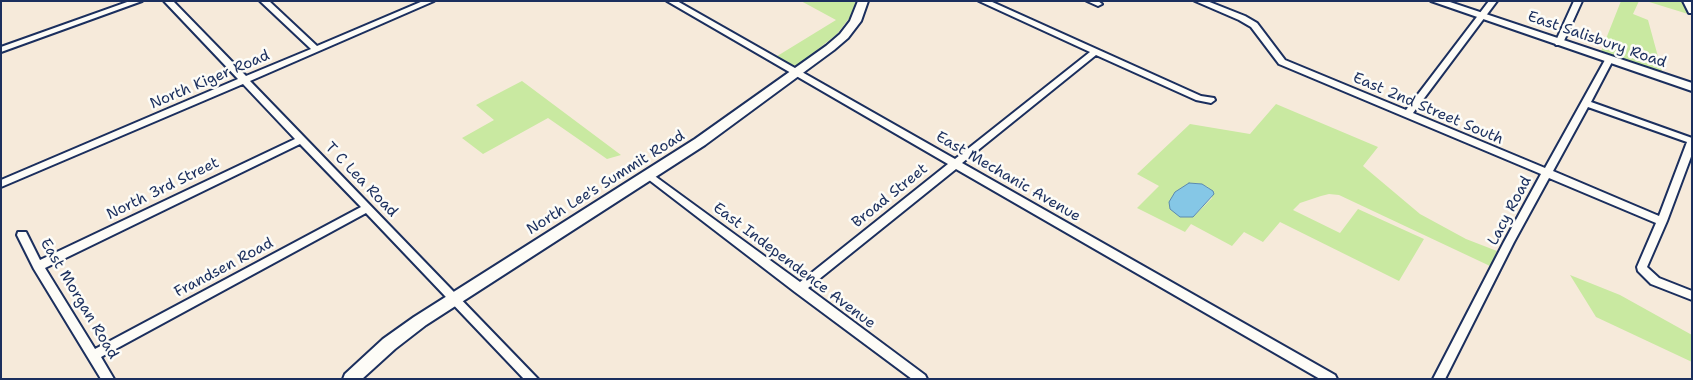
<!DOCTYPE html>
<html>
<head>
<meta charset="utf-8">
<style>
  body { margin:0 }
  #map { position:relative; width:1693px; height:380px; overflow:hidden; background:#f6eada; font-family:"Shantell Sans",sans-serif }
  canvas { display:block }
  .frame { position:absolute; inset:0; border:2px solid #1b2f5e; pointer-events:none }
</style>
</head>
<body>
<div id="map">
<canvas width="1693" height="380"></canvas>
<div class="frame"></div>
</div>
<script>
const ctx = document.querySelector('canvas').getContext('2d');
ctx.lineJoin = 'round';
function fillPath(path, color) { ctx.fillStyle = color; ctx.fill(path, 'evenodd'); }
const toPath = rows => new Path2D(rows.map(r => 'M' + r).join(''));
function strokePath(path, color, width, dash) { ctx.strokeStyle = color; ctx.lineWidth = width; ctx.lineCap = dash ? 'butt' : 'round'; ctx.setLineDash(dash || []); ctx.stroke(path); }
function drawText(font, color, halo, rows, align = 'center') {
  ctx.font = font + ' "Shantell Sans",sans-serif'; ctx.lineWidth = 5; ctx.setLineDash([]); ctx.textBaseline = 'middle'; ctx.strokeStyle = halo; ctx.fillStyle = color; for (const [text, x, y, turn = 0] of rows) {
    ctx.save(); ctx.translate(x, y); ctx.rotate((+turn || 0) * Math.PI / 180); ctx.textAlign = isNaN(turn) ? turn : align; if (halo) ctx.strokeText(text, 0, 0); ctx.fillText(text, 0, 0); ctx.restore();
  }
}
fillPath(toPath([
  [801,1,856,1,850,17,837,34,798,65,790,66,774,58,836,20],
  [1621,1,1639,1,1633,14,1648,20,1663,75,1600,54],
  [1646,1,1681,1,1688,14],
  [522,81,621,155,607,159,548,118,483,154,462,138,494,120,476,105],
  [1276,104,1378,147,1363,166,1420,214,1466,239,1497,251,1490,266,1339,195,1329,194,1321,196,1300,203,1293,210,1340,233,1358,209,1424,239,1399,281,1280,222,1263,242,1244,232,1232,246,1191,224,1185,232,1137,208,1159,186,1137,174,1190,124,1250,134],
  [1196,183,1208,187,1212,198,1193,217,1180,217],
  [1570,275,1620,295,1692,335,1692,362,1596,317]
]), '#c9e9a1');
const water = toPath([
  [1189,183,1202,184,1213,191,1214,194,1193,217,1180,217,1170,209,1169,202,1175,192,1189,183]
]);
fillPath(water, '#85c7e6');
strokePath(water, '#5b8ab0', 1);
const minor = toPath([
  [130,1,142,1,1,52,1,47,130,1],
  [164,1,173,1,246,76,311,49,260,1,269,1,317,46,423,1,434,1,250,81,538,379,524,379,366,213,101,357,114,379,101,379,34,269,17,235,18,232,26,232,40,260,295,139,243,84,1,187,1,180,238,79,164,1],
  [300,144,361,207,95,349,45,268,300,144],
  [667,1,677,1,955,159,1090,52,979,1,990,1,1201,96,1214,98,1215,100,1211,103,1196,100,1096,55,962,163,1335,375,1337,379,1320,379,956,169,808,288,925,375,927,379,912,379,795,292,644,176,646,174,652,174,800,282,948,164,667,1],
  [1087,1,1098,1,1102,4,1098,6,1087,1],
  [1195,1,1207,1,1245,16,1257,23,1285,60,1406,110,1489,1,1497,1,1413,113,1545,168,1605,60,1609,57,1612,58,1613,60,1591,102,1692,138,1692,154,1667,221,1647,267,1659,278,1692,291,1692,300,1651,284,1638,271,1637,267,1656,223,1549,178,1514,242,1445,379,1433,379,1504,242,1541,174,1279,64,1251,27,1239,20,1195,1],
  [1588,107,1687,142,1659,216,1553,171,1588,107],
  [1574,1,1582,1,1563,43,1562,45,1556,45,1555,43,1574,1],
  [1683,1,1691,1,1692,13,1689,13,1683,1]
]);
const major = toPath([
  [858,1,868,1,861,21,848,38,834,50,705,145,426,325,395,349,362,379,343,379,345,374,383,339,414,317,695,139,826,46,840,34,850,21,858,1],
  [1431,1,1447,1,1692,83,1692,91,1431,1]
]);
strokePath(minor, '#1b2f5e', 4);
strokePath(major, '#1b2f5e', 4);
fillPath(minor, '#fdfcf7');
fillPath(major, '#fdfcf7');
drawText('15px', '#1b2f5e', '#fdfcf7', [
  ["East Salisbury Road",1597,40,19],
  ["North Kiger Road",210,80,-23],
  ["East 2nd Street South",1428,109,23],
  ["East Mechanic Avenue",1008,177,30],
  ["T C Lea Road",361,180,46],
  ["North Lee's Summit Road",606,183,-32],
  ["North 3rd Street",163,189,-26],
  ["Broad Street",890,196,-39],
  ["Lacy Road",1510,211,-62],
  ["East Independence Avenue",794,266,37],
  ["Frandsen Road",224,268,-28],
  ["East Morgan Road",79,299,59]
]);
</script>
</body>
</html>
